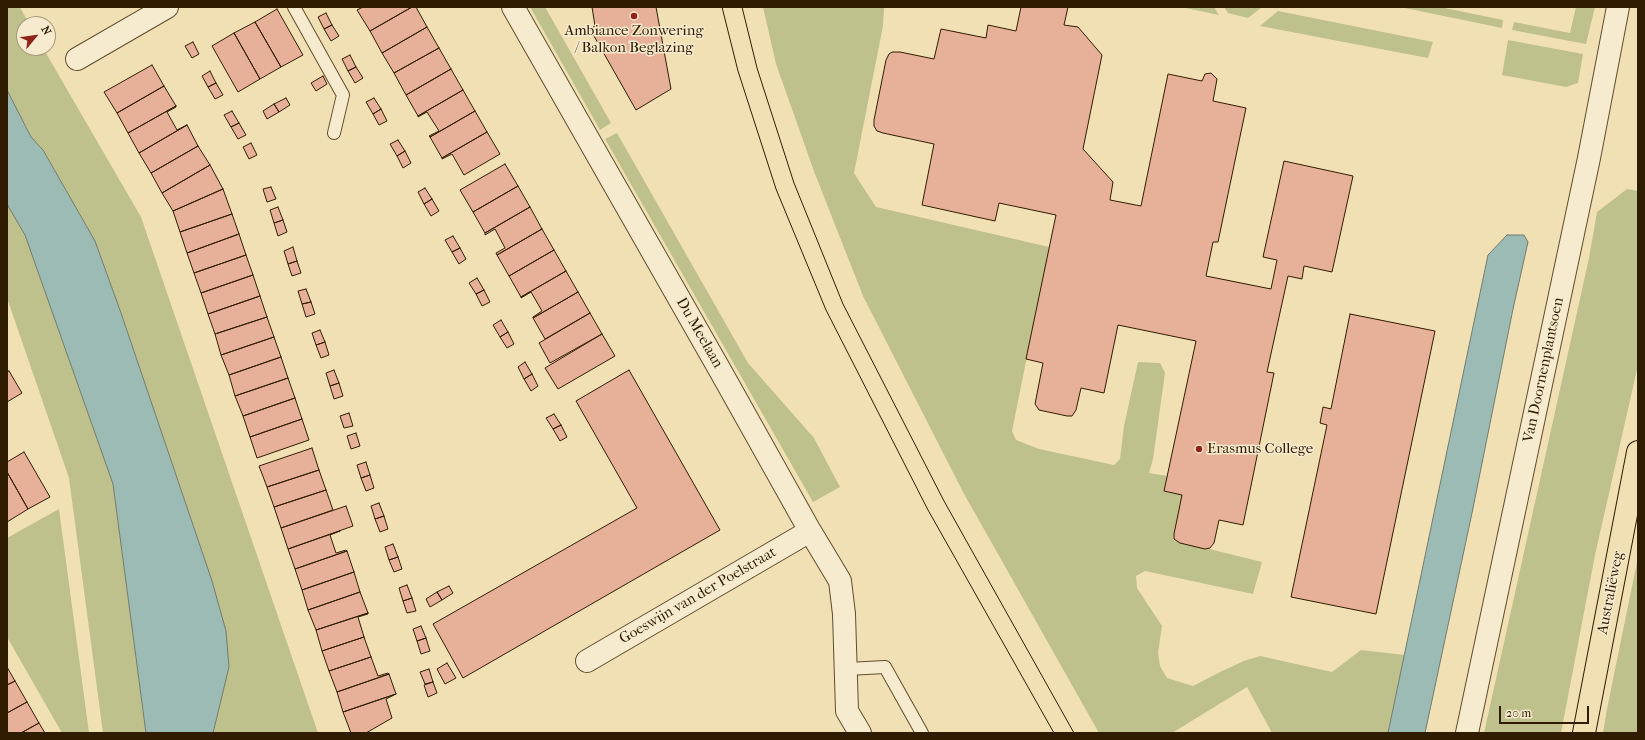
<!DOCTYPE html>
<html>
<head>
<meta charset="utf-8">
<style>
  body { margin:0 }
  #map { position:relative; width:1645px; height:740px; overflow:hidden; background:#f2e0b5; font-family:"IM FELL French Canon",serif }
  canvas { display:block }
  .frame { position:absolute; inset:0; border:8px solid #301c00; pointer-events:none }
  .north { position:absolute; left:16px; top:16px; width:40px; height:40px; box-sizing:border-box; background:#f7ebcf; border:1px solid #a7987c; border-radius:50%; rotate:61deg; font-size:11px; font-weight:700; line-height:16px; text-align:center; color:#301c00 }
  .north::after { content:''; display:block; margin:auto; width:14px; height:18px; background:#8f2418; clip-path:polygon(50% 0,100% 100%,50% 72%,0 100%) }
  .scale { position:absolute; left:1499px; top:706px; width:90px; height:18px; box-sizing:border-box; border:2px solid #301c00; border-top:0; padding-left:5px; font-size:12px; line-height:14px; white-space:nowrap; color:#301c00; -webkit-text-stroke:3px #f7ebcf; paint-order:stroke }
</style>
</head>
<body>
<div id="map">
<canvas width="1645" height="740"></canvas>
<div class="frame"></div>
<div class="north">N</div>
<div class="scale">20 m</div>
</div>
<script>
const ctx = document.querySelector('canvas').getContext('2d');
ctx.lineJoin = 'round';
function fillPath(path, color) { ctx.fillStyle = color; ctx.fill(path, 'evenodd'); }
const toPath = rows => new Path2D(rows.map(r => 'M' + r).join(''));
function strokePath(path, color, width, dash) { ctx.strokeStyle = color; ctx.lineWidth = width; ctx.lineCap = dash ? 'butt' : 'round'; ctx.setLineDash(dash || []); ctx.stroke(path); }
function drawText(font, color, halo, rows, align = 'center') {
  ctx.font = font + ' "IM FELL French Canon",serif'; ctx.lineWidth = 3; ctx.setLineDash([]); ctx.textBaseline = 'middle'; ctx.strokeStyle = halo; ctx.fillStyle = color; for (const [text, x, y, turn = 0] of rows) {
    ctx.save(); ctx.translate(x, y); ctx.rotate((+turn || 0) * Math.PI / 180); ctx.textAlign = isNaN(turn) ? turn : align; if (halo) ctx.strokeText(text, 0, 0); ctx.fillText(text, 0, 0); ctx.restore();
  }
}
fillPath(toPath([
  [7,7,20,7,29,24,24,24,24,48,43,48,141,217,318,733,213,733,229,667,212,581,121,313,95,241,43,150,31,137,7,90],
  [530,7,545,7,611,123,600,130],
  [763,7,884,7,883,26,854,173,876,207,1049,247,1012,431,1016,440,1039,449,1114,465,1120,459,1124,426,1138,362,1160,363,1165,373,1153,459,1149,473,1168,476,1183,493,1173,540,1262,562,1253,594,1145,571,1136,576,1137,588,1162,626,1158,653,1160,666,1167,678,1193,686,1222,671,1244,661,1260,656,1332,672,1361,650,1405,655,1388,733,1272,733,1247,687,1172,733,1099,733,963,492,863,296,815,174,776,64],
  [1181,7,1214,7,1219,15],
  [1224,7,1262,7,1248,18,1228,13],
  [1400,7,1440,7,1503,20,1502,28],
  [1576,7,1595,7,1586,44,1512,30,1514,22,1570,33],
  [1278,11,1433,42,1428,58,1260,26],
  [1508,40,1583,54,1578,83,1566,87,1502,75],
  [617,133,748,363,814,438,840,487,813,502,605,139],
  [1627,189,1638,191,1638,365,1595,555,1561,733,1484,733,1589,258,1597,212],
  [7,204,25,235,113,484,146,733,103,733,69,478,7,298],
  [59,509,89,733,62,733,7,637,7,538],
  [1638,557,1638,733,1603,733,1607,709]
]), '#bec18b');
const water = toPath([
  [7,90,31,137,43,150,95,241,121,313,212,581,226,631,229,667,213,733,146,733,113,484,25,235,7,204,7,90],
  [1507,235,1524,235,1528,242,1513,309,1472,513,1425,733,1388,733,1488,255,1507,235]
]);
fillPath(water, '#9dbbb5');
strokePath(water, '#717b6d', 1);
const building = toPath([
  [363,7,412,7,370,31,357,10,363,7],
  [412,7,416,7,427,27,382,53,370,31,412,7],
  [592,7,656,7,671,89,636,110,590,29,595,26,592,7],
  [1021,7,1068,7,1064,25,1078,27,1102,55,1083,149,1113,182,1110,200,1141,206,1168,74,1202,81,1205,74,1211,73,1217,79,1213,101,1246,108,1218,242,1213,242,1206,276,1271,289,1277,260,1263,257,1284,161,1353,176,1332,272,1304,266,1302,279,1288,276,1267,372,1274,373,1243,525,1219,520,1214,543,1210,548,1205,549,1180,543,1174,539,1174,534,1182,495,1164,491,1196,341,1118,325,1104,393,1081,388,1076,410,1072,416,1067,416,1039,410,1035,404,1043,363,1026,359,1056,215,999,203,995,221,922,205,934,144,883,133,877,131,874,126,874,120,886,60,889,54,892,52,900,52,934,59,941,29,986,38,988,25,1016,31,1021,7],
  [277,9,303,55,281,67,255,22,277,9],
  [326,13,332,25,324,29,318,17,326,13],
  [255,22,281,67,260,79,234,33,255,22],
  [332,25,339,36,331,41,324,29,332,25],
  [427,27,439,48,394,73,382,53,427,27],
  [234,33,260,79,238,92,212,46,234,33],
  [193,42,199,54,192,58,185,46,193,42],
  [439,48,451,69,406,95,394,73,439,48],
  [350,55,356,67,348,71,342,59,350,55],
  [152,65,164,86,117,113,104,92,152,65],
  [356,67,363,78,355,83,348,71,356,67],
  [451,69,463,90,418,116,406,95,451,69],
  [210,71,216,83,208,87,202,76,210,71],
  [323,76,327,84,316,91,311,83,323,76],
  [216,83,223,95,215,99,208,87,216,83],
  [164,86,176,106,128,133,117,113,164,86],
  [463,90,475,111,430,137,429,136,439,131,427,112,418,117,418,116,463,90],
  [286,98,290,105,279,112,274,104,286,98],
  [374,98,381,109,373,114,366,102,374,98],
  [274,104,279,112,267,119,263,111,274,104],
  [176,106,176,107,167,112,177,130,187,125,139,153,128,133,176,106],
  [381,109,387,121,379,125,373,114,381,109],
  [232,111,239,123,231,127,224,115,232,111],
  [475,111,487,132,442,158,430,137,475,111],
  [239,123,246,135,238,139,231,127,239,123],
  [187,125,198,146,151,173,139,153,187,125],
  [487,132,500,154,464,175,452,154,442,159,442,158,487,132],
  [398,140,405,151,397,156,390,144,398,140],
  [251,143,257,155,249,159,243,147,251,143],
  [198,146,210,165,162,193,151,173,198,146],
  [405,151,411,163,403,168,397,156,405,151],
  [505,164,518,186,473,212,460,190,505,164],
  [210,165,223,189,173,211,162,193,210,165],
  [518,186,530,207,485,233,473,212,518,186],
  [271,187,276,199,267,202,263,189,271,187],
  [425,188,432,199,424,204,418,192,425,188],
  [223,189,232,214,180,232,173,211,223,189],
  [432,199,439,211,431,216,424,204,432,199],
  [278,207,283,220,274,223,270,210,278,207],
  [530,207,542,229,497,255,496,253,505,248,495,229,485,235,485,233,530,207],
  [232,214,239,234,187,253,180,232,232,214],
  [283,220,287,232,278,236,274,223,283,220],
  [542,229,554,250,509,276,497,255,542,229],
  [239,234,246,255,194,273,187,253,239,234],
  [453,236,460,248,452,252,445,240,453,236],
  [293,247,297,261,288,264,284,251,293,247],
  [460,248,466,259,459,264,452,252,460,248],
  [554,250,566,271,521,297,509,276,554,250],
  [246,255,253,275,201,293,194,273,246,255],
  [297,261,301,273,292,276,288,264,297,261],
  [566,271,578,292,533,318,533,317,542,311,531,292,521,298,521,297,566,271],
  [253,275,260,296,208,314,201,293,253,275],
  [477,278,484,290,476,294,469,283,477,278],
  [306,289,311,302,302,304,298,291,306,289],
  [484,290,490,302,482,306,476,294,484,290],
  [578,292,590,313,545,339,533,318,578,292],
  [260,296,267,317,215,334,208,314,260,296],
  [311,302,315,314,306,317,302,304,311,302],
  [590,313,602,334,550,363,539,343,590,313],
  [1350,314,1435,331,1376,614,1291,597,1327,425,1320,423,1323,407,1331,409,1350,314],
  [267,317,274,337,221,355,215,334,267,317],
  [501,320,508,332,500,337,493,325,501,320],
  [320,330,325,342,316,345,312,333,320,330],
  [508,332,514,344,507,348,500,337,508,332],
  [602,334,615,356,558,389,545,368,602,334],
  [274,337,281,357,229,375,221,355,274,337],
  [325,342,329,355,321,358,316,345,325,342],
  [281,357,288,378,235,396,229,375,281,357],
  [525,362,532,374,524,379,518,367,525,362],
  [334,370,339,383,330,386,326,373,334,370],
  [629,370,720,530,463,678,433,624,637,508,576,401,629,370],
  [9,371,22,393,7,402,7,372,9,371],
  [532,374,538,386,531,391,524,379,532,374],
  [288,378,295,398,243,416,235,396,288,378],
  [339,383,343,396,334,399,330,386,339,383],
  [295,398,302,419,250,437,243,416,295,398],
  [349,413,353,426,344,428,340,416,349,413],
  [554,414,561,425,553,429,546,418,554,414],
  [302,419,309,440,257,458,250,437,302,419],
  [561,425,567,437,560,441,553,429,561,425],
  [356,433,360,446,351,449,347,436,356,433],
  [312,448,319,470,267,487,259,466,312,448],
  [24,452,50,497,28,509,7,472,7,462,24,452],
  [366,462,370,475,361,478,357,465,366,462],
  [319,470,326,490,274,507,267,487,319,470],
  [7,472,28,509,7,522,7,472],
  [370,475,374,488,366,491,361,478,370,475],
  [326,490,333,510,281,528,274,507,326,490],
  [379,503,384,516,375,519,371,506,379,503],
  [346,506,353,526,288,549,281,528,346,506],
  [384,516,388,529,380,532,375,519,384,516],
  [340,531,330,535,336,553,346,550,347,551,295,569,288,549,340,531],
  [393,544,398,557,389,560,385,547,393,544],
  [347,551,354,572,302,590,295,569,347,551],
  [398,557,402,569,394,572,389,560,398,557],
  [354,572,360,592,308,610,302,590,354,572],
  [407,585,412,598,403,601,399,588,407,585],
  [449,586,453,593,442,600,437,592,449,586],
  [360,592,368,613,316,630,308,610,360,592],
  [437,592,442,600,430,607,426,599,437,592],
  [412,598,416,611,407,613,403,601,412,598],
  [368,613,368,614,358,617,364,637,322,651,316,630,368,613],
  [421,626,426,638,417,641,413,629,421,626],
  [364,637,371,657,329,671,322,651,364,637],
  [426,638,430,651,421,654,417,641,426,638],
  [371,657,378,676,388,673,389,674,337,692,329,671,371,657],
  [447,663,456,678,445,684,437,669,447,663],
  [7,667,15,681,7,685,7,667],
  [429,669,433,682,425,684,420,672,429,669],
  [389,674,396,694,343,712,337,692,389,674],
  [15,681,27,702,7,713,7,685,15,681],
  [433,682,437,693,428,697,424,685,433,682],
  [396,694,386,699,392,718,366,733,351,733,343,712,396,694],
  [27,702,39,723,21,733,7,733,7,713,27,702],
  [39,723,45,733,21,733,39,723]
]);
fillPath(building, '#e7b098');
strokePath(building, '#301c00', 1);
const service = toPath([
  [294,7,343,95,334,133],
  [847,669,885,667,922,733]
]);
const minor = toPath([
  [513,7,721,372,810,531,840,581,844,614,847,711,860,733],
  [77,59,167,7],
  [587,661,810,531],
  [1467,733,1589,158,1618,7]
]);
const primary = toPath([
  [1584,733,1638,452]
]);
strokePath(service, '#604d2d', 14);
strokePath(minor, '#604d2d', 24);
strokePath(primary, '#301c00', 24);
strokePath(service, '#f7ebcf', 12);
strokePath(minor, '#f7ebcf', 22);
strokePath(primary, '#f2e0b5', 22);
strokePath(toPath([
  [722,7,738,71,776,189,826,310,928,510,1054,733],
  [742,7,757,68,794,183,843,304,944,501,1074,733]
]), '#301c00', 1);
for (const [x, y, r, color] of [
  [634,16,4,"#8f2418"],
  [1199,449,4,"#8f2418"]
]) { const dot = new Path2D(); dot.arc(x, y, r, 0, 2 * Math.PI); ctx.fillStyle = color; ctx.fill(dot); strokePath(dot, '#f7ebcf', 1.5); }
drawText('15px', '#301c00', '#f7ebcf', [
  ["Ambiance Zonwering",634,31],
  ["/ Balkon Beglazing",634,48],
  ["Erasmus College",1207,449,"left"]
]);
drawText('15px', '#301c00', '#f7ebcf', [
  ["Du Meelaan",699,333,60],
  ["Van Doornenplantsoen",1544,370,-78],
  ["Australiëweg",1611,593,-79],
  ["Goeswijn van der Poelstraat",698,596,-30]
]);
</script>
</body>
</html>
